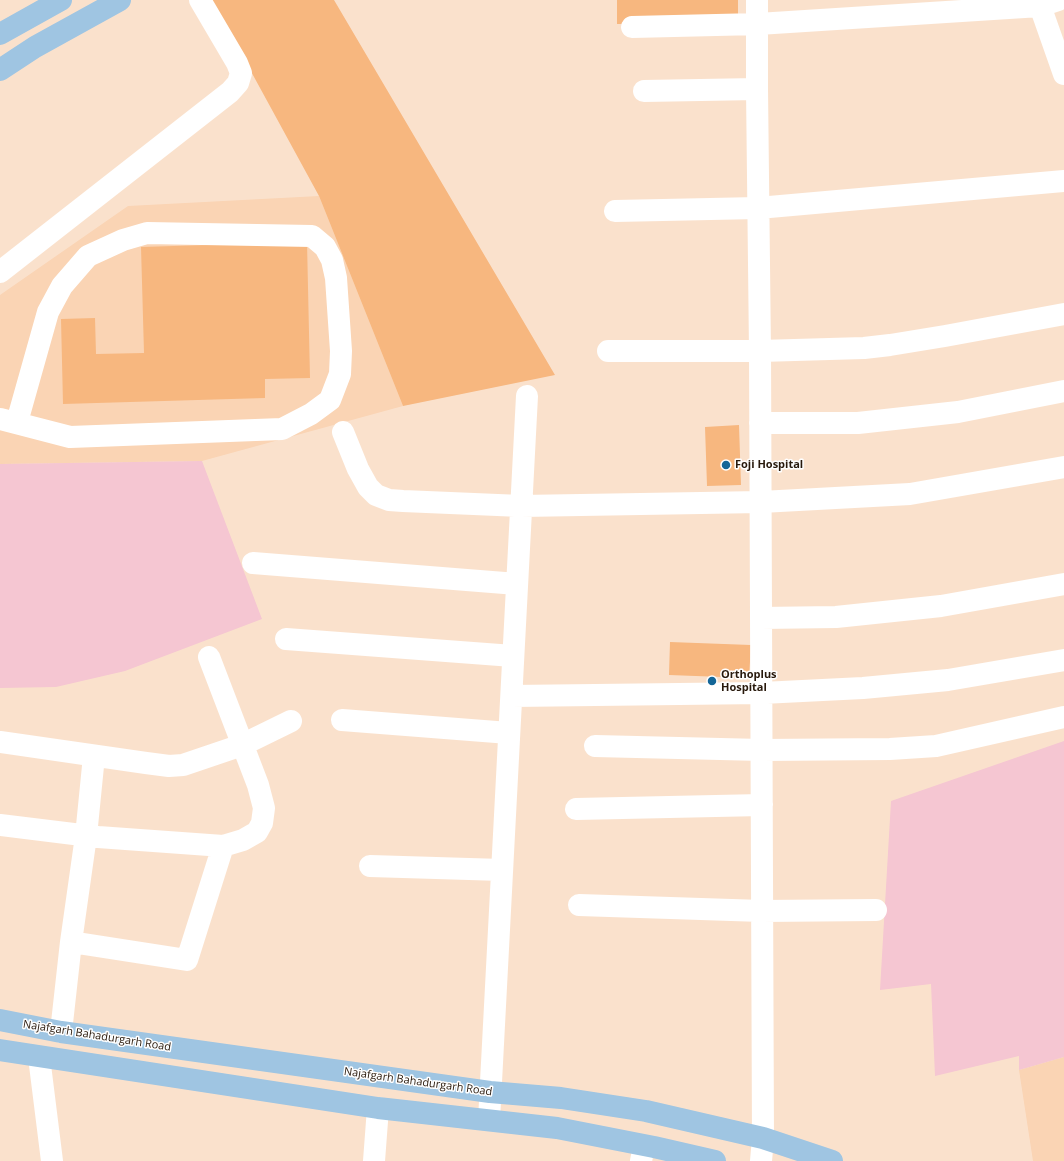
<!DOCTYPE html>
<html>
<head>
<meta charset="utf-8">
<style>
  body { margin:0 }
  canvas { display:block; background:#fae1cc }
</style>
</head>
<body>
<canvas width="1064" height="1161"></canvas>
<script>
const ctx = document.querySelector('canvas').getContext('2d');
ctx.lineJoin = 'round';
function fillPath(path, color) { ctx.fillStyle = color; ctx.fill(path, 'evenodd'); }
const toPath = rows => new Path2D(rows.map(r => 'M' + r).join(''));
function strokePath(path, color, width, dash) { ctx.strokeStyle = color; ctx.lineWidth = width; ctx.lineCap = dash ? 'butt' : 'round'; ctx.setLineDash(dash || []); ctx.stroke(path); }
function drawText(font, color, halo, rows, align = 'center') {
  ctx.font = font + ' "Open Sans",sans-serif'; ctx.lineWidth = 3; ctx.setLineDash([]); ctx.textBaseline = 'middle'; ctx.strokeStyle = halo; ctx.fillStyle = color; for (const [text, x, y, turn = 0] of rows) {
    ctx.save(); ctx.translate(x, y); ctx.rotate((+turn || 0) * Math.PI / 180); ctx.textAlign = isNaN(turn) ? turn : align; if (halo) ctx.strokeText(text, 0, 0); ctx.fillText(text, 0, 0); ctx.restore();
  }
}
fillPath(toPath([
  [319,196,403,406,202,461,0,464,0,295,128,206],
  [1064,1057,1064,1161,1033,1161,1019,1070]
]), '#fad4b4');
fillPath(toPath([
  [202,461,262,619,125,671,56,687,0,688,0,464],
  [1064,741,1064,1057,1019,1070,1019,1056,935,1076,931,984,880,990,891,801]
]), '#f5c6d2');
fillPath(toPath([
  [212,0,334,0,555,375,403,406,319,196],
  [617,0,738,0,738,23,617,24],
  [307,242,310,378,265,379,265,398,63,404,61,319,95,318,96,354,144,353,141,247],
  [739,425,741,485,707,486,705,427],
  [670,642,751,645,749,678,669,675]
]), '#f7b77f');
strokePath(toPath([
  [757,0,757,89,760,351,763,1138,761,1161],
  [1038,0,1064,74],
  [632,27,758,24,1040,6,1058,0],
  [644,91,757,89],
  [615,211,758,208,1064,181],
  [0,272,230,92,238,83,241,73,237,63,200,0],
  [608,351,760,351,864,348,890,345,945,336,1064,314],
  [0,419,70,437,282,429,311,414,330,400,340,374,341,351,336,278,332,260,325,247,312,236,147,233,123,240,88,256,62,286,48,312,17,422],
  [760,423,858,423,958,412,1064,391],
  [343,432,358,469,368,487,376,495,389,500,403,501,521,506,761,502,910,494,1064,467],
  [253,563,517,584],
  [761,618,836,617,941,606,1064,584],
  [286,639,513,656],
  [512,696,762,693,863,688,948,680,1064,660],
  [342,720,509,733],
  [0,742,146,763,169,766,183,765,242,745,291,721],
  [595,746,762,750,890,749,936,746,1064,717],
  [576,809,762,805],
  [0,825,98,837,223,846,243,840,257,832,262,823,264,808,258,785,209,657],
  [370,866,502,870],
  [579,905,762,911,876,910],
  [71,942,187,960,223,846],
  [61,1032,71,942,86,836,94,756],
  [39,1057,52,1161],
  [489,1120,527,396],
  [374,1161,378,1108],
  [641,1161,644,1146]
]), '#fff', 22);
strokePath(toPath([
  [0,34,61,0],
  [0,70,35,47,120,0],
  [0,1020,61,1032,490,1092,561,1098,646,1111,763,1138,832,1161],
  [0,1050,378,1108,557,1128,654,1147,715,1161]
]), '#9fc5e2', 22);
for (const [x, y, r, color] of [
  [726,465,5,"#146698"],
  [712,681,5,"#146698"]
]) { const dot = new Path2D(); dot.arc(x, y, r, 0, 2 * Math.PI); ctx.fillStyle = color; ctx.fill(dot); strokePath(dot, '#fff', 1.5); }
drawText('bold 11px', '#28190c', '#fff', [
  ["Foji Hospital",735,465],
  ["Orthoplus",721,675],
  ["Hospital",721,688]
], 'left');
drawText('11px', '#28190c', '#fff', [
  ["Najafgarh Bahadurgarh Road",97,1036,9],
  ["Najafgarh Bahadurgarh Road",418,1082,8]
]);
</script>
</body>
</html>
